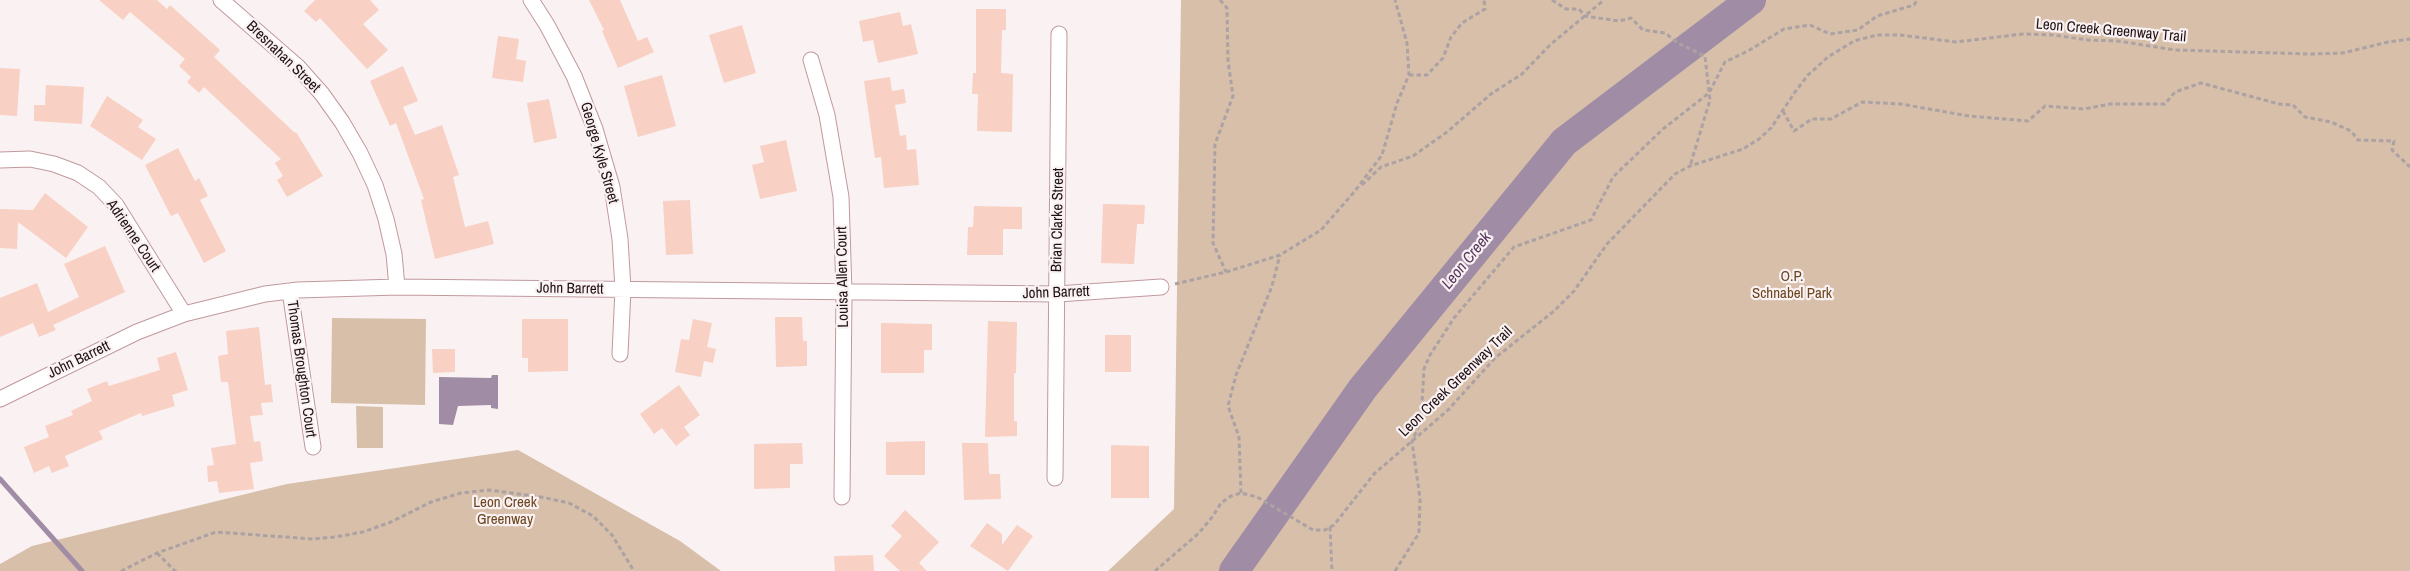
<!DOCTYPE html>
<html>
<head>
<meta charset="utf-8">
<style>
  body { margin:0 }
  canvas { display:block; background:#faf1f2 }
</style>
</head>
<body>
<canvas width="2410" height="571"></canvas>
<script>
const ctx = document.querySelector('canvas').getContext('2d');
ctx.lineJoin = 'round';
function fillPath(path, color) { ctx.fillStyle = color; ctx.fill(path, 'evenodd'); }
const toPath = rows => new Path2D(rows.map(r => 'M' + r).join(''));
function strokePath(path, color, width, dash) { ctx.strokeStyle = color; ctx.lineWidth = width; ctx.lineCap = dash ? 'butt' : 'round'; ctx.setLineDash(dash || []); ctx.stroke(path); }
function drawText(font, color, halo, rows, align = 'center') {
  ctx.font = font + ' "Archivo Narrow",sans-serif'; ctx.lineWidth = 4.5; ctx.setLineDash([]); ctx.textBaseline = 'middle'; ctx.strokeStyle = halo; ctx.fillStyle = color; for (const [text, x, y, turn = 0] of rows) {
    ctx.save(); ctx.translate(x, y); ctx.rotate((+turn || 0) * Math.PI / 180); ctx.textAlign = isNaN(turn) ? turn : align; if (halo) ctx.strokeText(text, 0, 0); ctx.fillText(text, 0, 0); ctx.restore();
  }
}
fillPath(toPath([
  [1181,0,2410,0,2410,571,1108,571,1174,509],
  [332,318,426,319,425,405,331,403],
  [356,406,383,407,383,448,357,448],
  [518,450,680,541,721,571,0,571,0,564,32,546,287,484]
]), '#d7bfaa');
fillPath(toPath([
  [492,375,498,375,498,409,491,408,491,405,458,406,453,425,439,424,439,377,491,378]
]), '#a18ca6');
strokePath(toPath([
  [0,479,82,571]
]), '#a18ca6', 5);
strokePath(toPath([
  [1234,571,1363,388,1564,142,1751,0]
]), '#a18ca6', 30);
fillPath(toPath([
  [99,0,157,0,167,9,170,5,220,50,214,57,295,133,296,132,323,176,287,197,277,180,283,176,275,163,281,159,204,87,199,93,187,82,191,77,179,66,185,59,130,12,123,20],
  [315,0,370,0,379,10,363,24,388,50,367,69,320,18,316,22,304,11],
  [589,0,620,0,638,41,647,37,654,52,618,68,602,31,604,30],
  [976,9,1006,9,1006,30,1002,30,1001,73,1013,74,1012,132,977,131,978,94,972,94,973,73,976,73],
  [900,12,903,26,911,24,918,54,878,63,873,40,863,42,859,21],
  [742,25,756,73,724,83,709,35],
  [498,36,519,39,516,59,526,61,523,82,492,78],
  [403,66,418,101,403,107,415,135,442,125,459,175,453,177,465,227,488,221,494,244,435,259,421,200,424,199,396,123,390,126,370,81],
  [0,68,20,69,17,116,0,115],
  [662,75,676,126,638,137,624,86],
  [890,77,892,91,904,89,906,103,895,105,900,136,906,135,907,150,916,149,919,185,884,188,881,157,875,158,864,81],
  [46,85,84,87,82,124,34,121,34,105,45,105],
  [107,96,143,120,138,127,156,139,142,160,90,126],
  [549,99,557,138,534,143,527,103],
  [786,140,797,191,760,199,752,165,764,162,760,146],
  [178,148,195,181,199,178,208,196,200,200,226,251,204,263,178,213,171,216,145,165],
  [45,193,88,227,66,258,18,222,17,249,0,248,0,209,33,210],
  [690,200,693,254,666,255,663,201],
  [1103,204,1145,205,1144,224,1137,224,1134,264,1101,263],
  [974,206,1022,207,1022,229,1003,229,1003,255,967,255,968,227,973,227],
  [105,246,125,292,53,325,56,330,39,337,33,323,0,337,0,298,37,283,48,312,79,297,64,264],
  [775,317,802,317,803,341,807,341,807,366,776,367],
  [522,319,568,319,568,371,528,372,528,358,522,358],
  [693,319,712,323,707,347,716,349,713,363,704,361,701,377,675,372,681,339,689,340],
  [988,321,1017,322,1016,373,1014,373,1014,421,1017,421,1017,436,985,437],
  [881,323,932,324,932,350,924,350,924,373,881,373],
  [259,327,265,385,271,384,273,402,261,403,263,415,250,416,254,442,260,441,263,461,250,463,254,489,219,493,217,481,208,482,207,466,214,465,211,448,236,444,228,382,221,382,218,356,228,354,226,331],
  [1105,335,1131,335,1131,372,1105,372],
  [432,349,455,349,455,372,433,373],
  [176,352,188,390,172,395,175,406,142,416,141,413,99,431,103,439,65,456,69,466,52,473,49,466,34,473,24,447,49,437,45,426,73,415,71,411,92,401,87,389,107,381,109,386,160,370,157,358],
  [679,385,700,415,684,427,690,435,676,446,662,428,654,434,640,414],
  [925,441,925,475,886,475,886,442],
  [802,443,803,464,790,464,790,488,754,489,754,444],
  [962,443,988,443,989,474,1000,474,1001,499,964,500],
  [1111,445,1149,446,1149,498,1111,498],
  [905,510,939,542,919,563,927,571,900,571,884,556,902,536,891,526],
  [987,523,1002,534,1002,545,1017,525,1033,536,1008,571,970,546],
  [873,555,874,571,835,571,834,556]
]), '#f8d0c4');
const minor = toPath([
  [221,0,298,67,322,94,342,122,360,153,375,185,386,219,394,254,397,287],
  [531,0,547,25,574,76,595,129,612,187,620,239,623,289,620,354],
  [811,60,827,115,841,197,844,293,842,497],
  [0,160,30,159,54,164,78,173,99,187,116,205,184,314],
  [290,291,313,447],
  [0,399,137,332,184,314,265,294,298,290,397,287,1057,294,1161,287],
  [1055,478,1059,34]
]);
strokePath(minor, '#c1999d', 17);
strokePath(toPath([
  [1220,0,1227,8,1228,61,1233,96,1215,144,1213,243,1226,272],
  [1552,0,1566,9,1579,9,1585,16,1619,21,1631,18,1643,30,1665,33,1678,43,1705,56,1710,100,1690,166],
  [1409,75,1427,75,1443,58,1451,37,1462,23,1485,9,1484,0],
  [1783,111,1794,131,1812,119,1831,119,1862,102,1901,104,1969,116,2028,121,2045,106,2084,109,2110,104,2165,104,2175,92,2201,83,2279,104,2293,105,2305,117,2331,122,2351,131,2358,140,2394,141,2392,150,2410,167],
  [1362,185,1381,167,1413,156,1447,132,1491,94,1522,74,1551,44,1604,0],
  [1175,284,1226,272,1280,255,1321,230,1355,191,1382,155,1397,103,1409,75,1407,43,1395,0],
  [1241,493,1239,437,1228,406,1236,375,1272,286,1280,255],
  [1330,527,1332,571],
  [157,553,175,571,179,571],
  [121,571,157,553,216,532,313,539,335,537,363,532,391,522,431,502,461,493,489,490,541,497,569,503,593,516,612,535,634,571],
  [1155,571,1199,533,1213,516,1221,503,1231,496,1241,493,1257,497,1313,530,1325,530,1334,525,1374,474,1448,410,1495,358,1554,311,1574,291,1607,244,1675,174,1690,166,1743,149,1759,139,1771,128,1795,92,1808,75,1828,57,1854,41,1877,35,1900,35,1956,42,2023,34,2053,35,2088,40,2118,41,2175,50,2311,54,2343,53,2388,42,2410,39],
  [1395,571,1419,533,1420,498,1412,442,1421,420,1424,369,1430,355,1454,318,1514,247,1591,220,1613,177,1663,129,1709,93,1725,62,1748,51,1784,29,1810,25,1830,34,1858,30,1877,16,1914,5,1917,0]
]), '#aca1a3', 3, [4.5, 3]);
strokePath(minor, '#fff', 15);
drawText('15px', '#1f1113', '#faf1f2', [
  ["Leon Creek Greenway Trail",2111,31,5],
  ["Bresnahan Street",283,57,44],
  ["George Kyle Street",599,153,74],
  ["Brian Clarke Street",1058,220,-89],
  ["Adrienne Court",133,236,56],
  ["Louisa Allen Court",843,277,-91],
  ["John Barrett",570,289,1],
  ["John Barrett",1056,293,-2],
  ["John Barrett",79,360,-26],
  ["Thomas Broughton Court",301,369,82],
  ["Leon Creek Greenway Trail",1456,382,-44]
]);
drawText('15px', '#6b451f', '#faf1f2', [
  ["O.P.",1792,277],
  ["Schnabel Park",1792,294],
  ["Leon Creek",505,503],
  ["Greenway",505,520]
]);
drawText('italic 16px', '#57385f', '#faf1f2', [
  ["Leon Creek",1467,261,-51]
]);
</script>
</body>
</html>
